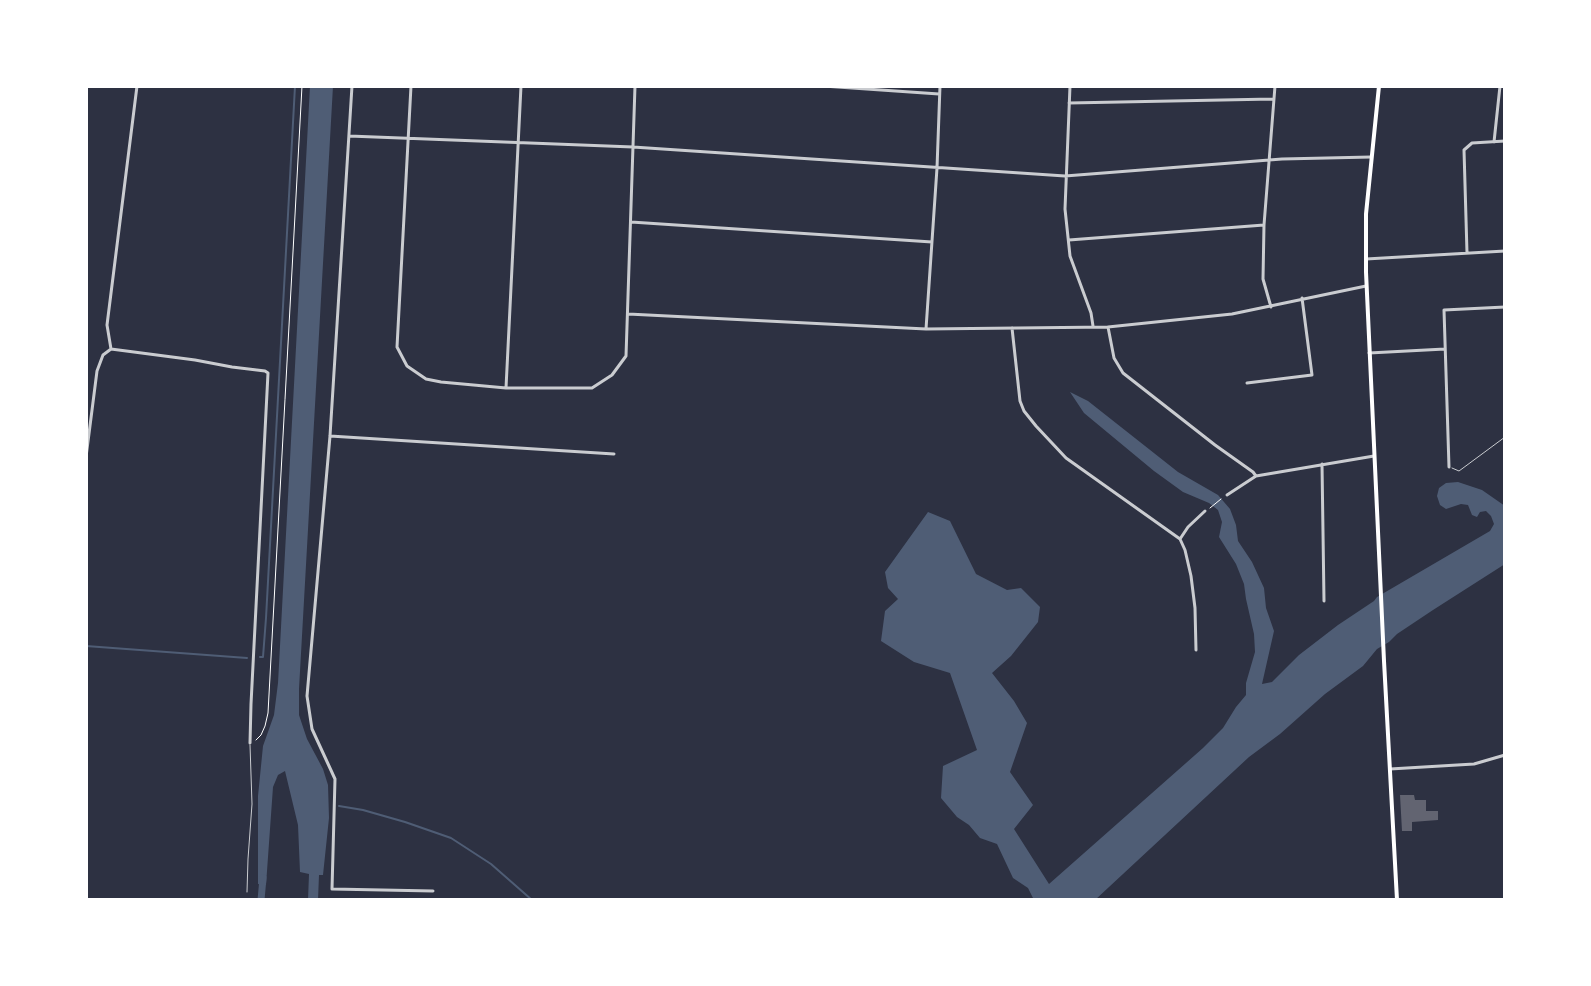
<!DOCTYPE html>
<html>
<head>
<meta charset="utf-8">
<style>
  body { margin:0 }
  #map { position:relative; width:1591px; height:986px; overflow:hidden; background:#2d3142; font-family:"PT Sans",sans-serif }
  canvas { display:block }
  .frame { position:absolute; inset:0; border:88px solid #fff; pointer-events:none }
</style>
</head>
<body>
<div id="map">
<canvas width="1591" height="986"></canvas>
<div class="frame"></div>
</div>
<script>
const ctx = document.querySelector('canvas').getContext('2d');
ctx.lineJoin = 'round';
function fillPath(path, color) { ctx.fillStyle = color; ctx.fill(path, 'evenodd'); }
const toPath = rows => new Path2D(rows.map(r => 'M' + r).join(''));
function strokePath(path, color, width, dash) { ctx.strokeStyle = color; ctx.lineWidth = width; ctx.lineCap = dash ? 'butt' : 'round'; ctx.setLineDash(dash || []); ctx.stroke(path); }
fillPath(toPath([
  [310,86,333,86,299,689,299,715,307,739,323,769,328,785,329,818,323,875,319,875,318,900,308,900,309,874,300,872,298,825,285,771,278,775,273,787,266,885,258,884,258,796,263,746,274,715,278,683],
  [1070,392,1088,401,1178,472,1218,495,1230,509,1236,525,1238,541,1252,562,1264,588,1266,608,1274,631,1262,684,1272,682,1299,655,1338,625,1374,601,1377,597,1490,531,1494,524,1491,516,1486,511,1480,512,1477,517,1472,515,1468,505,1461,504,1446,509,1440,505,1437,496,1439,488,1446,483,1458,482,1482,490,1505,506,1505,564,1433,610,1397,634,1389,642,1377,649,1363,666,1325,694,1280,734,1249,757,1095,900,1034,900,1028,888,1013,878,997,844,980,838,969,825,957,817,941,798,943,766,977,750,950,673,914,662,881,641,885,611,898,599,888,588,885,572,928,512,950,521,976,574,1007,590,1021,588,1040,607,1038,622,1011,656,992,673,1014,701,1027,723,1010,772,1033,805,1014,829,1049,884,1203,748,1223,728,1236,707,1246,695,1246,683,1255,652,1254,634,1246,599,1244,584,1236,564,1219,537,1222,522,1218,510,1209,503,1183,492,1154,471,1084,413]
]), '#4f5d75');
strokePath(toPath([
  [86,646,247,658],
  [260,657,263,657,266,618,295,86],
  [339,806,363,810,405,822,451,838,491,864,532,900]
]), '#4f5d75', 2);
strokePath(toPath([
  [261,900,263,878]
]), '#4f5d75', 7);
fillPath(toPath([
  [1400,795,1414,795,1415,800,1426,800,1426,811,1438,811,1438,820,1412,822,1412,831,1402,831]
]), '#626471');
strokePath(toPath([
  [1210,508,1221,499],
  [256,740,261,735,265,726,268,713,302,86]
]), '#fff', 1);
strokePath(toPath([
  [1452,468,1459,471,1505,437],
  [247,892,248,859,252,804,250,745]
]), '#caccd0', 1);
strokePath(toPath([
  [352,86,330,436,307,696,312,729,335,779,332,889,433,891],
  [411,86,397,347,407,366,426,379,441,382,506,388,592,388,612,375,626,356,635,86],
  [823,86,939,94],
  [1070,86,1065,209,1070,256,1091,313,1093,326],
  [1069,103,1273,99],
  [349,136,633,147,1065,176,1282,159,1371,157],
  [1494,142,1500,86],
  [631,222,932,242],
  [1069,240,1264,225],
  [1467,253,1464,150,1472,143,1505,141],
  [1366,259,1505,251],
  [1271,307,1263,279,1264,225,1275,86],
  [628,314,926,329,1108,327,1232,314,1366,286],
  [1108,327,1114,358,1123,373,1215,445,1253,472,1256,476],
  [1012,328,1020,401,1024,411,1036,426,1066,458,1180,539,1185,550,1191,576,1195,608,1196,650],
  [926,329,937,168,940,86],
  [111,349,107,325,137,86],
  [1369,353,1445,349],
  [1247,383,1312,375,1302,298],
  [506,388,521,86],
  [330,436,614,454],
  [86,457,97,371,103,355,111,349,195,360,232,367,265,371,268,373,251,704,250,743],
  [1322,464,1324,601],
  [1449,467,1444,310,1505,307],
  [1227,495,1256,476,1374,456],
  [1180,539,1188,527,1205,511],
  [1390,769,1474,764,1505,755]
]), '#caccd0', 3);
strokePath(toPath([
  [1379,86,1366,214,1366,272,1384,661,1397,900]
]), '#fff', 4);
</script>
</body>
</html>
